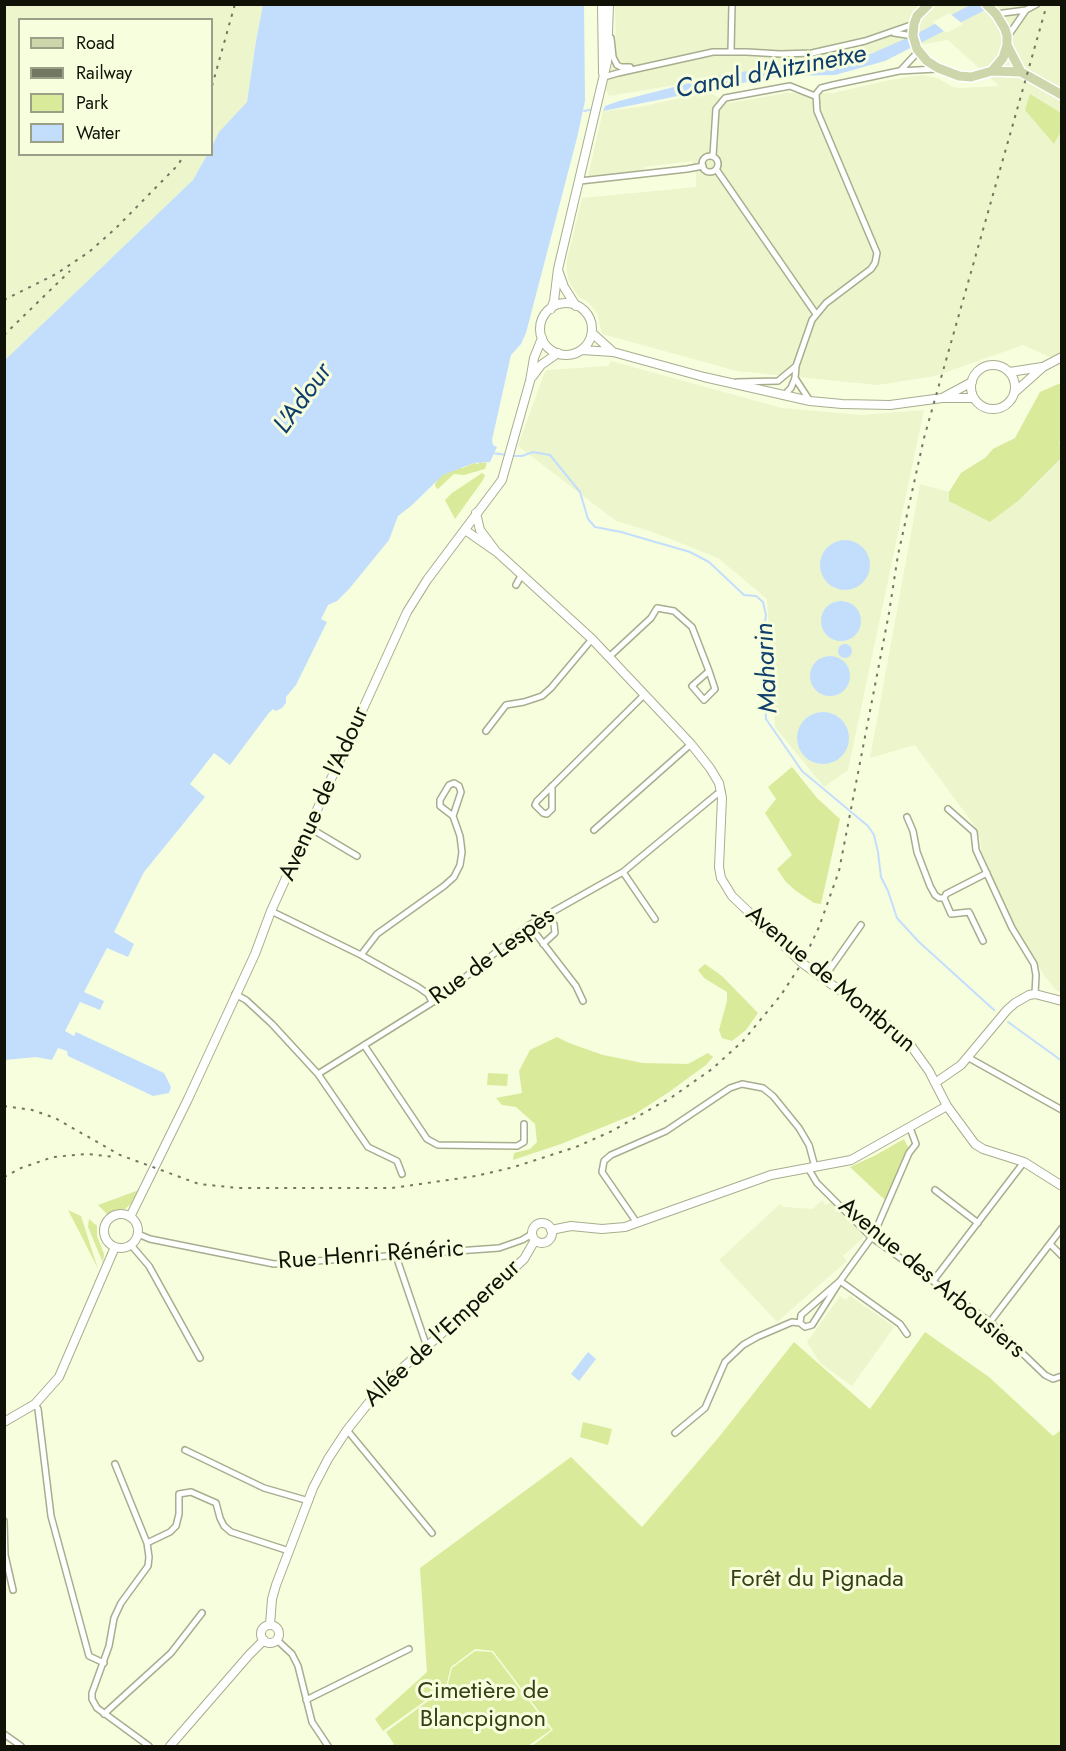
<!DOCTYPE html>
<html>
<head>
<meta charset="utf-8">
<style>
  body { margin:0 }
  #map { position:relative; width:1066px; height:1751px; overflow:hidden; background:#f6fedd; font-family:Jost,sans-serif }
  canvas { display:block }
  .frame { position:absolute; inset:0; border:6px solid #101207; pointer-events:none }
  .legend { position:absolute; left:18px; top:18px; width:195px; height:138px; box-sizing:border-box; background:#f6fedd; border:2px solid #9aa087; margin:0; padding:8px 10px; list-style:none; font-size:18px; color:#101207 }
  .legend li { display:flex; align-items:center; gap:12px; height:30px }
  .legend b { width:30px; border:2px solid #9aa087 }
</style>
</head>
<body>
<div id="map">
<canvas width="1066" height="1751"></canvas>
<div class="frame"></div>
<ul class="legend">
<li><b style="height:8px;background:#cdd6ab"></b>Road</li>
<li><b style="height:8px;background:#727762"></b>Railway</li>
<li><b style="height:16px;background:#daea9b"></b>Park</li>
<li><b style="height:16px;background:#c3defd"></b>Water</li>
</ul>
</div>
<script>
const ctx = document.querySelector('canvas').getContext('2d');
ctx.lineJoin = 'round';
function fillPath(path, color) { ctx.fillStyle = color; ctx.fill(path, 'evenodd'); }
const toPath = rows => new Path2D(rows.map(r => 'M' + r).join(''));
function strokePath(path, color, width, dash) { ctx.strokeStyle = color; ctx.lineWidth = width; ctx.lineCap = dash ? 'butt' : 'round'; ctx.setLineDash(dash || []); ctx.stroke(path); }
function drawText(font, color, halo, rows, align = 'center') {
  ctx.font = font + ' Jost,sans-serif'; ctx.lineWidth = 6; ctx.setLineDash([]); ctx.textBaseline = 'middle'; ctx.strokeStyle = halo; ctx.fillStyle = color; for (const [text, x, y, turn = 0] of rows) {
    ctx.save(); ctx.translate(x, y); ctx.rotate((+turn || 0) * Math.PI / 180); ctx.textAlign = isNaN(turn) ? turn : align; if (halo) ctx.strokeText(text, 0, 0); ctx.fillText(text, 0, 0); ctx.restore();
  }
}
fillPath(toPath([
  [5,5,263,5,256,41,247,102,219,132,212,146,212,20,20,20,20,154,207,155,193,180,5,360],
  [615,5,1061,5,1061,362,1023,345,935,376,878,385,737,371,602,334,597,313,588,302,578,296,569,281,567,272,567,260,582,198,696,187,696,173,692,161,644,167,644,171,588,176,603,111,639,107,708,92,729,103,787,93,833,93,890,80,921,75,937,78,953,87,960,88,999,86,948,40,609,96,603,84,616,58],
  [611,361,782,408,861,415,924,410,848,770,824,787,775,727,767,599,718,558,653,532,616,521,518,446,544,374,547,370,608,366],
  [1061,383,1061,993,1055,989,1046,978,1013,927,981,850,980,838,974,825,915,745,870,758,920,484,949,492,961,473,985,458,993,449,1015,438,1040,392],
  [822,1200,826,1205,831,1202,864,1237,843,1256,847,1261,777,1322,719,1260,780,1204,784,1207,813,1209],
  [849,1295,894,1327,852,1386,820,1363,807,1342,840,1296,846,1300]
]), '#ecf5cc');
fillPath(toPath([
  [1030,94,1061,113,1061,131,1054,144,1025,110],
  [1061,383,1062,440,1059,442,1061,448,1061,458,1018,501,990,522,949,501,949,492,961,473,985,458,993,449,1015,438,1040,392],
  [480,462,487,463,485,469,464,475,454,474,438,489,436,488,435,484,439,477,458,467,463,468,474,463,478,464],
  [482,473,485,475,483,480,455,519,445,500,452,493],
  [792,767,817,798,840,819,821,904,814,903,796,891,786,882,777,869,792,855,765,813,776,799,768,787],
  [705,964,722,976,758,1013,746,1030,732,1041,722,1038,719,1030,727,1001,727,992,704,978,698,970],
  [557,1037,569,1043,603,1055,643,1063,688,1064,708,1053,713,1057,706,1065,669,1092,635,1114,561,1144,513,1160,514,1153,530,1149,537,1142,535,1124,516,1107,502,1105,496,1098,522,1093,519,1071,530,1050],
  [488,1073,508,1074,507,1086,487,1085],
  [904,1139,909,1149,885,1200,850,1167,876,1155],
  [139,1190,132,1203,125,1209,114,1211,107,1214,98,1205],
  [68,1210,81,1216,98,1269,83,1239],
  [89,1219,97,1226,97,1236,104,1254,103,1263,88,1227],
  [925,1332,989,1377,1053,1436,1061,1430,1061,1746,532,1746,553,1730,493,1651,475,1649,451,1667,446,1686,383,1731,375,1719,427,1672,420,1568,571,1457,642,1527,719,1437,794,1342,870,1409],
  [583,1422,612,1429,608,1445,580,1437],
  [475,1651,492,1652,551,1730,528,1746,391,1746,394,1744,386,1732,447,1687,452,1668]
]), '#daea9b');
fillPath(toPath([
  [263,5,584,5,585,101,577,138,526,333,521,344,511,355,492,440,493,445,497,447,490,462,474,463,443,475,411,506,398,516,389,540,349,589,337,601,328,605,321,619,327,622,296,685,286,697,286,703,282,708,276,711,273,709,268,714,230,765,214,753,190,784,205,797,144,872,114,932,134,944,128,957,107,948,84,992,104,1001,100,1010,80,1002,65,1031,74,1036,76,1032,164,1073,171,1087,169,1093,153,1096,68,1056,67,1051,58,1048,52,1060,36,1057,5,1060,5,360,193,180,207,155,212,154,212,146,219,132,247,102,256,41],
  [970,5,995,5,885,61,835,75,778,76,603,111,605,106,619,101,721,75,789,65,832,63,873,53,918,33],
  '820 565a25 25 0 1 1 50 0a25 25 0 1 1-50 0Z',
  '821 621a20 20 0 1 1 40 0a20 20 0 1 1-40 0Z',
  '838 651a7 7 0 1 1 14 0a7 7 0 1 1-14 0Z',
  '810 676a20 20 0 1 1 40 0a20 20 0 1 1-40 0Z',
  '797 738a26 26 0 1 1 52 0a26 26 0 1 1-52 0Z',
  [588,1352,596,1359,579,1381,571,1374]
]), '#c3defd');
fillPath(toPath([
  [949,13,963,24,946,33,933,22]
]), '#f6fedd');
strokePath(toPath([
  [584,111,594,109],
  [492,453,507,455],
  [513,456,522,456,533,452,550,455,580,492,588,519,595,527,621,532,690,552,709,562,744,595,756,596,763,602,766,615,762,642,766,719,802,771,868,826,874,835,878,852,881,877,888,891,897,918,918,941,994,1010],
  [1008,1022,1062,1061]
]), '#c3defd', 2);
const street = toPath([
  [996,14,1026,10,1037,4],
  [894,33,913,36],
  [1008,36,1026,10],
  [611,38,613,57,617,65,621,67,630,67],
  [731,51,732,4],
  [901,70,915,55,917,50],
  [604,77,618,73,713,52,747,52,780,54,812,53,865,41,914,24],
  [713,156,716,109,725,98,790,86,815,96],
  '702 164a8 8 0 1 1 16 0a8 8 0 1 1-16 0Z',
  [716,169,816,314],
  [580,181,687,169,703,166],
  [737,382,778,381,796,366],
  [783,396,791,388,795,378],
  [810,401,795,378,796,366,812,320,826,303,871,269,875,263,877,253,817,111,816,94,821,88,833,85,899,71,936,69],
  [516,585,522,574],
  [609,657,651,618,657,608,674,611,692,627,709,671,692,686,704,700,715,689,709,671],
  [486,731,506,705,524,702,542,696,551,688,592,639],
  [552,786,552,809,547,814,543,813,535,805,537,801,645,694],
  [948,809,974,832,976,850,1012,928,1034,964,1036,975,1035,994],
  [907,817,913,831,917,852,930,886,935,895,939,898,944,898,946,894,987,873],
  [310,828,357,856],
  [594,830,691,744],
  [623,872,655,919],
  [944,898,951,914,969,912,983,941],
  [271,911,361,955,418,987,428,994,432,1002],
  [529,925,576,986,583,1001],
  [543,944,555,933,554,924,547,914],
  [361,955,377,934,444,886,454,877,460,865,462,852,460,836,453,816,461,792,459,786,454,783,449,785,440,800,440,806,453,816],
  [823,979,861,925],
  [235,994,246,1000,272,1024,318,1074,368,1147,397,1161,402,1174],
  [364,1045,427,1139,438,1145,517,1146,524,1142,524,1124],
  [969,1058,1062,1110],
  [318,1074,441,997,529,925,623,872,717,794,722,792],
  [808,1168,817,1183,871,1237,990,1322,1045,1375,1053,1379,1062,1376],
  [935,1190,978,1223],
  [637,1223,602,1172,604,1161,611,1155,666,1131,730,1088,742,1084,763,1088,773,1096,799,1128,809,1145,815,1167],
  [138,1234,150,1239,274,1264,499,1248,522,1240,532,1234],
  [1050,1244,1062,1256],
  [131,1245,149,1266,200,1358],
  [396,1256,427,1347],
  [933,1281,1024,1162],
  [990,1322,1062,1228],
  [907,1334,900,1324,840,1281,874,1234,909,1153,916,1144,910,1128],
  [35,1404,38,1409,51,1516,89,1656,104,1663],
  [347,1430,432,1533],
  [675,1433,705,1408,725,1362,743,1345,757,1337,792,1322,800,1323,805,1327,812,1325,840,1281,801,1315,800,1323],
  [185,1450,264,1488,309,1501],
  [115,1464,147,1543,149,1557,148,1566,121,1603,114,1618,109,1646,92,1693,92,1699,97,1708,149,1746],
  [4,1521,5,1555,13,1590],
  [147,1543,170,1532,176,1526,179,1514,179,1494,191,1492,216,1503,220,1518,224,1526,231,1532,289,1551],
  [277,1640,292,1654,298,1666,312,1722,328,1746],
  [306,1700,409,1649],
  [104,1714,171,1653,202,1613],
  [4,1734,21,1746]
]);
const secondary = toPath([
  [602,4,603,73],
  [558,270,564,287,576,306],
  '540 329a26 26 0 1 1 52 0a26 26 0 1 1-52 0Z',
  [551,309,554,301,558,269,607,62,609,4],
  [592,333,612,351],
  [582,350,613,352,704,377,810,401,842,404,890,405,942,398,974,398],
  '971 387a22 22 0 1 1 44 0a22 22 0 1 1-44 0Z',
  [1010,372,1042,367],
  [532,377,541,365,558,353],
  [1015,392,1043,367,1062,357],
  [944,397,972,382],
  [476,513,480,530,495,550],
  [465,530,498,553,592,639,691,744,710,768,719,783,722,798,719,867,721,878,732,896,802,963,892,1028,909,1043,929,1071,947,1106,975,1144,983,1149,1024,1162,1062,1186],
  [935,1083,961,1065,1007,1010,1015,1003,1029,995,1035,994,1062,1001],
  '104 1231a17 17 0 1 1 34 0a17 17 0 1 1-34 0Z',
  [130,1217,188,1099,255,954,271,911,407,612,427,580,502,480,530,381,534,358,542,338],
  '532 1233a10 10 0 1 1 20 0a10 10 0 1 1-20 0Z',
  [551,1230,571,1226,602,1229,625,1227,771,1175,851,1160,947,1106],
  [4,1422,35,1404,59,1377,115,1247],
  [270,1625,272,1599,276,1585,313,1488,328,1459,347,1430,382,1386,484,1296,524,1259,535,1240],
  '261 1634a9 9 0 1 1 18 0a9 9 0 1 1-18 0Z',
  [170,1746,249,1655,264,1640]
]);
const primary = toPath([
  [929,4,917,16,914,24,913,36,917,49,927,61,938,68,959,76,971,77,992,71,1003,58,1007,45,1007,36,1005,29,996,14,986,4],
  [1007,45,1021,72],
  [992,71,1021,72,1062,95]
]);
strokePath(street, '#a7ae8f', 8);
strokePath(secondary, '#a7ae8f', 10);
strokePath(primary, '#fff', 12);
strokePath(street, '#fff', 5);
strokePath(secondary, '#fff', 8);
strokePath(primary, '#cdd6ab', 9);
strokePath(toPath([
  [212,86,235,4],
  [4,300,56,274,89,252,115,229,177,166,185,154],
  [4,335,70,271],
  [4,1106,32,1110,55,1118,120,1155,199,1184,238,1188,392,1188,476,1176,514,1167,576,1147,612,1131,672,1097,712,1069,743,1041,781,995,802,963,819,927,839,871,889,613,898,555,924,438,1047,4],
  [4,1177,21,1168,53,1157,87,1154,115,1157]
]), '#727762', 2, [3, 6]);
drawText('24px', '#101207', '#f6fedd', [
  ["Avenue de l'Adour",325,794,-66],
  ["Rue de Lespès",493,957,-36],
  ["Avenue de Montbrun",830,980,40],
  ["Rue Henri Rénéric",371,1256,-4],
  ["Avenue des Arbousiers",931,1279,40],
  ["Allée de l'Empereur",443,1334,-43]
]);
drawText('24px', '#383e14', '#f6fedd', [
  ["Forêt du Pignada",817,1580],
  ["Cimetière de",483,1692],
  ["Blancpignon",483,1720]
]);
drawText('italic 26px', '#0f3e6d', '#f6fedd', [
  ["Canal d'Aitzinetxe",771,73,-11],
  ["L'Adour",304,399,-54],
  ["Maharin",768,668,-93]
]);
</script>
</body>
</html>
